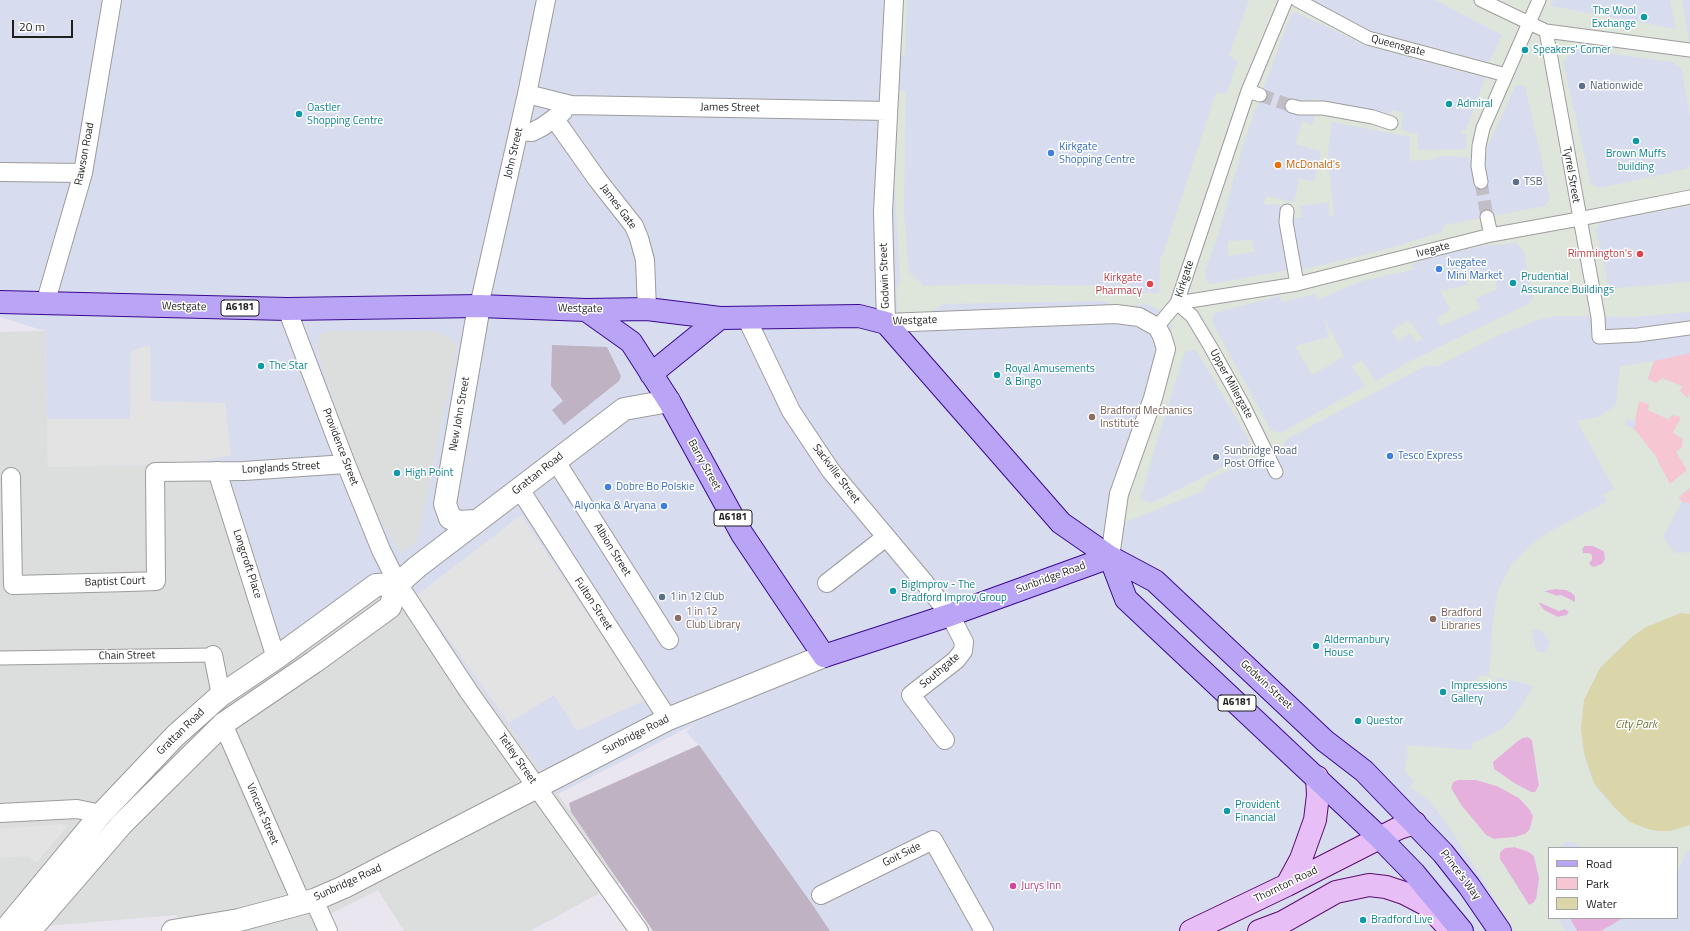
<!DOCTYPE html>
<html>
<head>
<meta charset="utf-8">
<style>
  body { margin:0 }
  #map { position:relative; width:1690px; height:931px; overflow:hidden; background:#e9e6ef; font-family:"Titillium Web",sans-serif }
  canvas { display:block }
  .legend { position:absolute; left:1548px; top:847px; width:130px; height:72px; box-sizing:border-box; background:#fff; border:1px solid #a5a5a5; margin:0; padding:5px 7px; list-style:none; font-size:12px; color:#1f1f1f }
  .legend li { display:flex; align-items:center; gap:8px; height:20px }
  .legend b { width:20px; border:1px solid #a5a5a5 }
  .scale { position:absolute; left:12px; top:20px; width:61px; height:18px; box-sizing:border-box; border:2px solid #1f1f1f; border-top:0; padding-left:5px; font-size:12px; line-height:14px; white-space:nowrap; color:#1f1f1f; -webkit-text-stroke:3px #fff; paint-order:stroke }
</style>
</head>
<body>
<div id="map">
<canvas width="1690" height="931"></canvas>
<ul class="legend">
<li><b style="height:5px;background:#b9a4f6"></b>Road</li>
<li><b style="height:11px;background:#f6c6d2"></b>Park</li>
<li><b style="height:11px;background:#dad6a9"></b>Water</li>
</ul>
<div class="scale">20 m</div>
</div>
<script>
const ctx = document.querySelector('canvas').getContext('2d');
ctx.lineJoin = 'round';
function fillPath(path, color) { ctx.fillStyle = color; ctx.fill(path, 'evenodd'); }
const toPath = rows => new Path2D(rows.map(r => 'M' + r).join(''));
function strokePath(path, color, width, dash) { ctx.strokeStyle = color; ctx.lineWidth = width; ctx.lineCap = dash ? 'butt' : 'round'; ctx.setLineDash(dash || []); ctx.stroke(path); }
function drawText(font, color, halo, rows, align = 'center') {
  ctx.font = font + ' "Titillium Web",sans-serif'; ctx.lineWidth = 3; ctx.setLineDash([]); ctx.textBaseline = 'middle'; ctx.strokeStyle = halo; ctx.fillStyle = color; for (const [text, x, y, turn = 0] of rows) {
    ctx.save(); ctx.translate(x, y); ctx.rotate((+turn || 0) * Math.PI / 180); ctx.textAlign = isNaN(turn) ? turn : align; if (halo) ctx.strokeText(text, 0, 0); ctx.fillText(text, 0, 0); ctx.restore();
  }
}
fillPath(toPath([
  [45,331,48,467,212,464,393,561,412,594,558,794,620,882,530,931,404,931,378,890,316,921,320,931,182,931,177,915,0,930,0,332],
  [326,331,433,331,449,337,458,346,421,525,415,544,401,554,364,494,316,347,319,336]
]), '#dcdddd');
fillPath(toPath([
  [0,0,1690,0,1690,931,830,931,699,745,686,732,695,724,558,794,412,594,393,561,369,582,269,651,211,464,48,467,45,331,0,317],
  [326,331,433,331,449,337,458,346,421,525,415,544,401,554,364,494,316,347,319,336],
  [1549,848,1677,848,1677,918,1549,918]
]), '#d7ddef');
fillPath(toPath([
  [552,345,607,347,621,376,619,381,564,425,552,410,563,401,551,386],
  [699,745,814,907,830,931,653,931,571,812,569,803]
]), '#beb2c3');
fillPath(toPath([
  [1584,546,1593,546,1604,551,1605,559,1602,564,1594,567,1591,566,1582,551],
  [1555,589,1566,590,1572,593,1575,596,1575,602,1561,595,1557,596,1543,591],
  [1537,601,1559,611,1564,609,1569,611,1567,615,1557,617,1544,610],
  [1528,737,1532,740,1539,786,1535,792,1531,792,1514,783,1494,769,1493,762,1514,744,1522,738],
  [1458,780,1476,780,1497,786,1519,798,1530,810,1533,816,1530,829,1526,834,1515,837,1494,839,1486,835,1461,805,1451,788,1453,782],
  [1515,847,1529,852,1534,856,1539,878,1536,899,1533,903,1529,905,1500,859,1500,852,1505,848],
  [1570,918,1623,918,1601,931,1577,931]
]), '#e6b0dc');
fillPath(toPath([
  [1690,353,1690,389,1688,399,1680,391,1682,386,1656,383,1648,379,1654,361],
  [1639,401,1649,404,1649,410,1668,419,1673,415,1682,417,1683,439,1682,447,1687,470,1669,485,1655,455,1634,429,1636,424,1635,421,1632,419],
  [1690,488,1690,503,1682,502,1679,497]
]), '#f6c6d2');
fillPath(toPath([
  [150,345,151,401,225,403,231,455,188,464,48,467,47,419,130,419,131,351],
  [521,515,645,700,577,731,554,695,509,723,417,595],
  [62,824,67,827,36,863,27,856,0,858,0,829]
]), '#e3e3e3');
fillPath(toPath([
  [899,0,907,0,905,56,897,57,897,90,906,91,904,212,909,272,924,286,974,284,1122,286,1131,285,1132,293,1159,293,1160,257,1162,257,1216,92,1226,94,1238,61,1229,56,1249,0,1311,0,1373,32,1489,62,1502,35,1435,0,1553,0,1551,6,1676,29,1670,0,1682,0,1690,46,1690,118,1682,69,1672,62,1574,49,1563,62,1591,184,1599,188,1686,169,1690,164,1690,206,1601,222,1596,230,1608,283,1615,288,1690,282,1690,312,1634,317,1557,316,1541,319,1501,334,1436,367,1427,365,1287,439,1281,452,1260,463,1251,459,1208,480,1203,491,1126,522,1121,520,1172,325,1161,311,1146,304,1119,309,1103,301,943,304,910,326,898,311,896,293,900,279,892,137],
  [1295,12,1367,46,1485,78,1466,130,1461,130,1461,133,1466,134,1466,149,1418,150,1418,134,1401,130,1403,113,1392,110,1391,114,1314,99,1294,102,1291,108,1315,117,1312,125,1302,121,1295,144,1321,151,1314,182,1299,178,1294,202,1266,196,1264,205,1279,204,1289,270,1210,284,1207,281,1205,273,1206,268,1217,238,1245,139,1291,14],
  [1516,85,1525,86,1550,199,1545,206,1444,225,1442,232,1379,251,1297,271,1289,219,1302,217,1300,206,1328,202,1330,217,1334,216,1328,152,1332,122,1410,137,1410,161,1437,159,1440,156,1468,157,1472,164,1473,183,1481,182,1487,148],
  [1517,243,1524,252,1533,299,1528,304,1412,360,1376,381,1362,360,1351,366,1365,386,1280,433,1271,430,1212,322,1214,313,1280,296,1282,302,1315,294,1317,300,1362,281,1413,270,1411,265,1426,259,1481,246],
  [1196,350,1249,440,1247,455,1151,503,1140,499,1159,435,1185,351],
  [1252,240,1254,252,1228,256,1228,241],
  [1490,273,1494,277,1497,289,1475,299,1481,308,1441,326,1436,319,1450,309,1440,291,1468,284,1466,280],
  [1323,315,1344,356,1312,375,1295,346,1329,337],
  [1408,320,1423,339,1416,342,1409,333,1399,342,1391,331],
  [1654,361,1647,379,1656,383,1662,378,1682,386,1680,391,1688,399,1690,392,1690,488,1678,497,1682,502,1663,537,1675,553,1690,552,1690,614,1681,613,1633,636,1600,668,1584,700,1581,729,1584,753,1589,772,1594,783,1603,796,1630,822,1648,829,1670,831,1690,825,1690,851,1688,850,1677,872,1677,848,1582,848,1575,843,1569,842,1564,843,1559,848,1549,848,1549,918,1558,918,1565,931,1513,931,1482,878,1443,818,1428,800,1410,787,1414,781,1404,771,1408,753,1405,745,1471,750,1473,742,1493,734,1508,723,1522,705,1533,686,1497,677,1495,685,1477,682,1478,675,1489,676,1493,619,1498,590,1512,563,1533,543,1552,530,1607,502,1603,495,1614,489,1577,421,1598,417,1616,405,1620,366],
  [1639,401,1649,404,1648,410,1668,419,1673,415,1681,417,1673,433,1683,439,1682,447,1676,452,1687,470,1670,484,1655,455,1634,429,1626,425,1628,419,1635,421],
  [1584,546,1593,546,1604,551,1605,559,1602,564,1594,567,1591,566,1589,563,1592,560,1592,555,1589,553,1583,553,1582,549],
  [1555,589,1566,590,1572,593,1575,596,1575,602,1561,595,1557,596,1544,591],
  [1538,602,1559,611,1564,609,1569,611,1567,615,1558,617,1544,610],
  [1534,629,1541,631,1550,642,1547,649,1542,653,1537,651,1535,646,1532,632],
  [1528,737,1532,740,1539,785,1535,792,1531,792,1514,783,1494,769,1493,762,1514,744,1522,738],
  [1458,780,1476,780,1497,786,1519,798,1530,810,1533,816,1530,829,1525,834,1515,837,1494,839,1486,835,1461,805,1451,788,1453,782],
  [1515,847,1529,852,1534,856,1539,878,1537,898,1533,903,1529,905,1500,859,1500,852,1505,848]
]), '#dee5db');
fillPath(toPath([
  [1681,613,1690,614,1690,825,1670,831,1659,831,1648,829,1630,822,1615,808,1594,783,1584,753,1581,729,1584,700,1600,668,1633,636,1646,627]
]), '#dad6a9');
strokePath(toPath([
  [1260,95,1292,106],
  [1481,182,1487,217]
]), '#c1bec5', 13, [13, 6]);
const pedestrian = toPath([
  [1297,0,1368,38,1506,75],
  [1481,0,1546,31,1598,317,1599,337,1638,335,1690,328],
  [1546,31,1690,50],
  [1248,91,1260,95],
  [1292,106,1299,108,1323,108,1373,117,1391,123],
  [1481,182,1478,166,1479,146,1483,128,1539,0],
  [1287,211,1286,222,1297,284],
  [1487,217,1491,235],
  [1177,303,1297,284,1491,235,1579,219,1690,197],
  [1177,303,1192,316,1210,346,1243,405,1276,472],
  [1157,327,1177,303,1248,91,1286,0],
  [0,658,213,655]
]);
const minor = toPath([
  [894,0,883,212,886,323,1116,314,1139,317,1157,327,1162,336,1166,349,1153,398,1119,494,1110,557],
  [527,94,571,105,888,111],
  [554,118,597,179,634,226,639,238,645,260,647,309],
  [519,131,532,132,542,127,563,112],
  [0,172,83,173],
  [45,304,83,173,112,0],
  [479,306,527,94,546,0],
  [287,309,346,464,381,550,398,584,469,692,639,931],
  [746,317,791,411,831,471,924,582,950,615,964,642,963,651,956,660,911,695,945,740],
  [555,460,669,640],
  [217,471,276,658],
  [11,477,13,585,129,582,156,581,155,472,244,471,346,464],
  [519,488,668,719],
  [827,583,886,537],
  [213,655,221,695],
  [223,724,302,904],
  [0,813,77,809,101,814],
  [821,895,933,840,984,931],
  [314,900,328,931]
]);
const tertiary = toPath([
  [476,521,459,522,450,518,445,504,479,306],
  [4,931,101,814,175,736,221,695,276,658,376,585,398,584],
  [25,931,33,927,122,824,223,724,314,662,390,607,398,584,417,567,624,409,669,401],
  [173,931,239,920,314,900,344,887,668,719,824,656]
]);
const secondary = toPath([
  [1287,885,1301,859,1315,820,1318,795,1317,777],
  [1191,931,1287,885,1399,828,1415,823],
  [1259,931,1283,922,1336,892,1369,885,1386,887,1404,893,1427,905,1448,927]
]);
const primary = toPath([
  [0,302,287,309,479,306,586,310,647,309,720,318,859,316,886,323,1061,523,1110,557,1155,581,1325,741,1364,771,1443,853,1469,886,1500,931],
  [586,310,631,342,669,401,742,534,824,656,950,615,1110,557],
  [651,374,720,318],
  [1110,557,1126,599,1380,838,1414,873,1462,931]
]);
strokePath(pedestrian, '#9c9c9c', 15);
strokePath(minor, '#9c9c9c', 20);
strokePath(tertiary, '#9c9c9c', 24);
strokePath(secondary, '#5c0c71', 24);
strokePath(primary, '#390991', 24);
strokePath(pedestrian, '#fff', 13);
strokePath(minor, '#fff', 18);
strokePath(tertiary, '#fff', 22);
strokePath(secondary, '#e7bef6', 22);
strokePath(primary, '#b9a4f6', 22);
for (const [x, y, r, color] of [
  [1644,17,4,"#0f9aa8"],
  [1525,50,4,"#0f9aa8"],
  [1582,86,4,"#5c6f8a"],
  [1449,104,4,"#0f9aa8"],
  [299,114,4,"#0f9aa8"],
  [1636,141,4,"#0f9aa8"],
  [1051,153,4,"#3f7fe0"],
  [1278,165,4,"#e8710a"],
  [1516,182,4,"#5c6f8a"],
  [1640,254,4,"#e0444e"],
  [1439,269,4,"#3f7fe0"],
  [1513,283,4,"#0f9aa8"],
  [1150,284,4,"#e0444e"],
  [261,366,4,"#0f9aa8"],
  [997,375,4,"#0f9aa8"],
  [1092,417,4,"#8d6e63"],
  [1390,456,4,"#3f7fe0"],
  [1216,457,4,"#5c6f8a"],
  [397,473,4,"#0f9aa8"],
  [608,487,4,"#3f7fe0"],
  [664,506,4,"#3f7fe0"],
  [893,591,4,"#0f9aa8"],
  [662,597,4,"#5c6f8a"],
  [678,618,4,"#8d6e63"],
  [1433,619,4,"#8d6e63"],
  [1316,646,4,"#0f9aa8"],
  [1443,692,4,"#0f9aa8"],
  [1358,721,4,"#0f9aa8"],
  [1227,811,4,"#0f9aa8"],
  [1013,886,4,"#d1479c"],
  [1363,920,4,"#0f9aa8"]
]) { const dot = new Path2D(); dot.arc(x, y, r, 0, 2 * Math.PI); ctx.fillStyle = color; ctx.fill(dot); strokePath(dot, '#fff', 1.5); }
for (const [x, y, w] of [
  [240,308,38],
  [733,518,38],
  [1237,703,38]
]) { const box = new Path2D(); box.roundRect(x - w / 2, y - 8, w, 16, 3); ctx.fillStyle = '#fff'; ctx.fill(box); strokePath(box, '#1f1f1f', 1); }
drawText('bold 10px', '#1f1f1f', null, [
  ["A6181",240,308],
  ["A6181",733,518],
  ["A6181",1237,703]
]);
drawText('11px', '#0d838f', '#fff', [
  ["The Wool",1636,11,"right"],
  ["Exchange",1636,24,"right"],
  ["Speakers' Corner",1533,50],
  ["Admiral",1457,104],
  ["Oastler",307,108],
  ["Shopping Centre",307,121],
  ["Brown Muffs",1636,154,"center"],
  ["building",1636,167,"center"],
  ["Prudential",1521,277],
  ["Assurance Buildings",1521,290],
  ["The Star",269,366],
  ["Royal Amusements",1005,369],
  ["& Bingo",1005,382],
  ["High Point",405,473],
  ["BigImprov - The",901,585],
  ["Bradford Improv Group",901,598],
  ["Aldermanbury",1324,640],
  ["House",1324,653],
  ["Impressions",1451,686],
  ["Gallery",1451,699],
  ["Questor",1366,721],
  ["Provident",1235,805],
  ["Financial",1235,818],
  ["Bradford Live",1371,920]
], 'left');
drawText('11px', '#1f1f1f', '#fff', [
  ["Queensgate",1398,46,15],
  ["James Street",730,108,1],
  ["John Street",514,153,-77],
  ["Rawson Road",85,154,-79],
  ["Tyrrel Street",1571,175,80],
  ["James Gate",618,207,53],
  ["Ivegate",1433,250,-15],
  ["Godwin Street",885,276,-92],
  ["Kirkgate",1185,279,-72],
  ["Westgate",184,307,1],
  ["Westgate",580,309,1],
  ["Westgate",915,321,-2],
  ["Upper Millergate",1231,384,61],
  ["New John Street",460,414,-80],
  ["Providence Street",340,447,69],
  ["Barry Street",704,465,61],
  ["Longlands Street",281,468,-3],
  ["Grattan Road",538,474,-38],
  ["Sackville Street",836,474,53],
  ["Albion Street",612,550,58],
  ["Longcroft Place",247,564,72],
  ["Sunbridge Road",1051,578,-20],
  ["Baptist Court",115,582,-2],
  ["Fulton Street",593,604,57],
  ["Chain Street",127,656,-1],
  ["Southgate",940,671,-40],
  ["Godwin Street",1266,685,43],
  ["Grattan Road",181,732,-44],
  ["Sunbridge Road",636,735,-27],
  ["Tetley Street",517,759,55],
  ["Vincent Street",262,814,67],
  ["Goit Side",902,855,-26],
  ["Prince's Way",1460,875,53],
  ["Sunbridge Road",348,883,-25],
  ["Thornton Road",1286,885,-26]
]);
drawText('11px', '#4e5e75', '#fff', [
  ["Nationwide",1590,86],
  ["TSB",1524,182],
  ["Sunbridge Road",1224,451],
  ["Post Office",1224,464],
  ["1 in 12 Club",670,597]
], 'left');
drawText('11px', '#366cbe', '#fff', [
  ["Kirkgate",1059,147],
  ["Shopping Centre",1059,160],
  ["Ivegatee",1447,263],
  ["Mini Market",1447,276],
  ["Tesco Express",1398,456],
  ["Dobre Bo Polskie",616,487],
  ["Alyonka & Aryana",656,506,"right"]
], 'left');
drawText('11px', '#c56008', '#fff', [
  ["McDonald's",1286,165]
], 'left');
drawText('11px', '#be3a42', '#fff', [
  ["Rimmington's",1632,254],
  ["Kirkgate",1142,278],
  ["Pharmacy",1142,291]
], 'right');
drawText('11px', '#785e54', '#fff', [
  ["Bradford Mechanics",1100,411],
  ["Institute",1100,424],
  ["1 in 12",686,612],
  ["Club Library",686,625],
  ["Bradford",1441,613],
  ["Libraries",1441,626]
], 'left');
drawText('11px', '#b23c85', '#fff', [
  ["Jurys Inn",1021,886]
], 'left');
drawText('italic 12px', '#707b3e', '#fff', [
  ["City Park",1636,725]
]);
</script>
</body>
</html>
